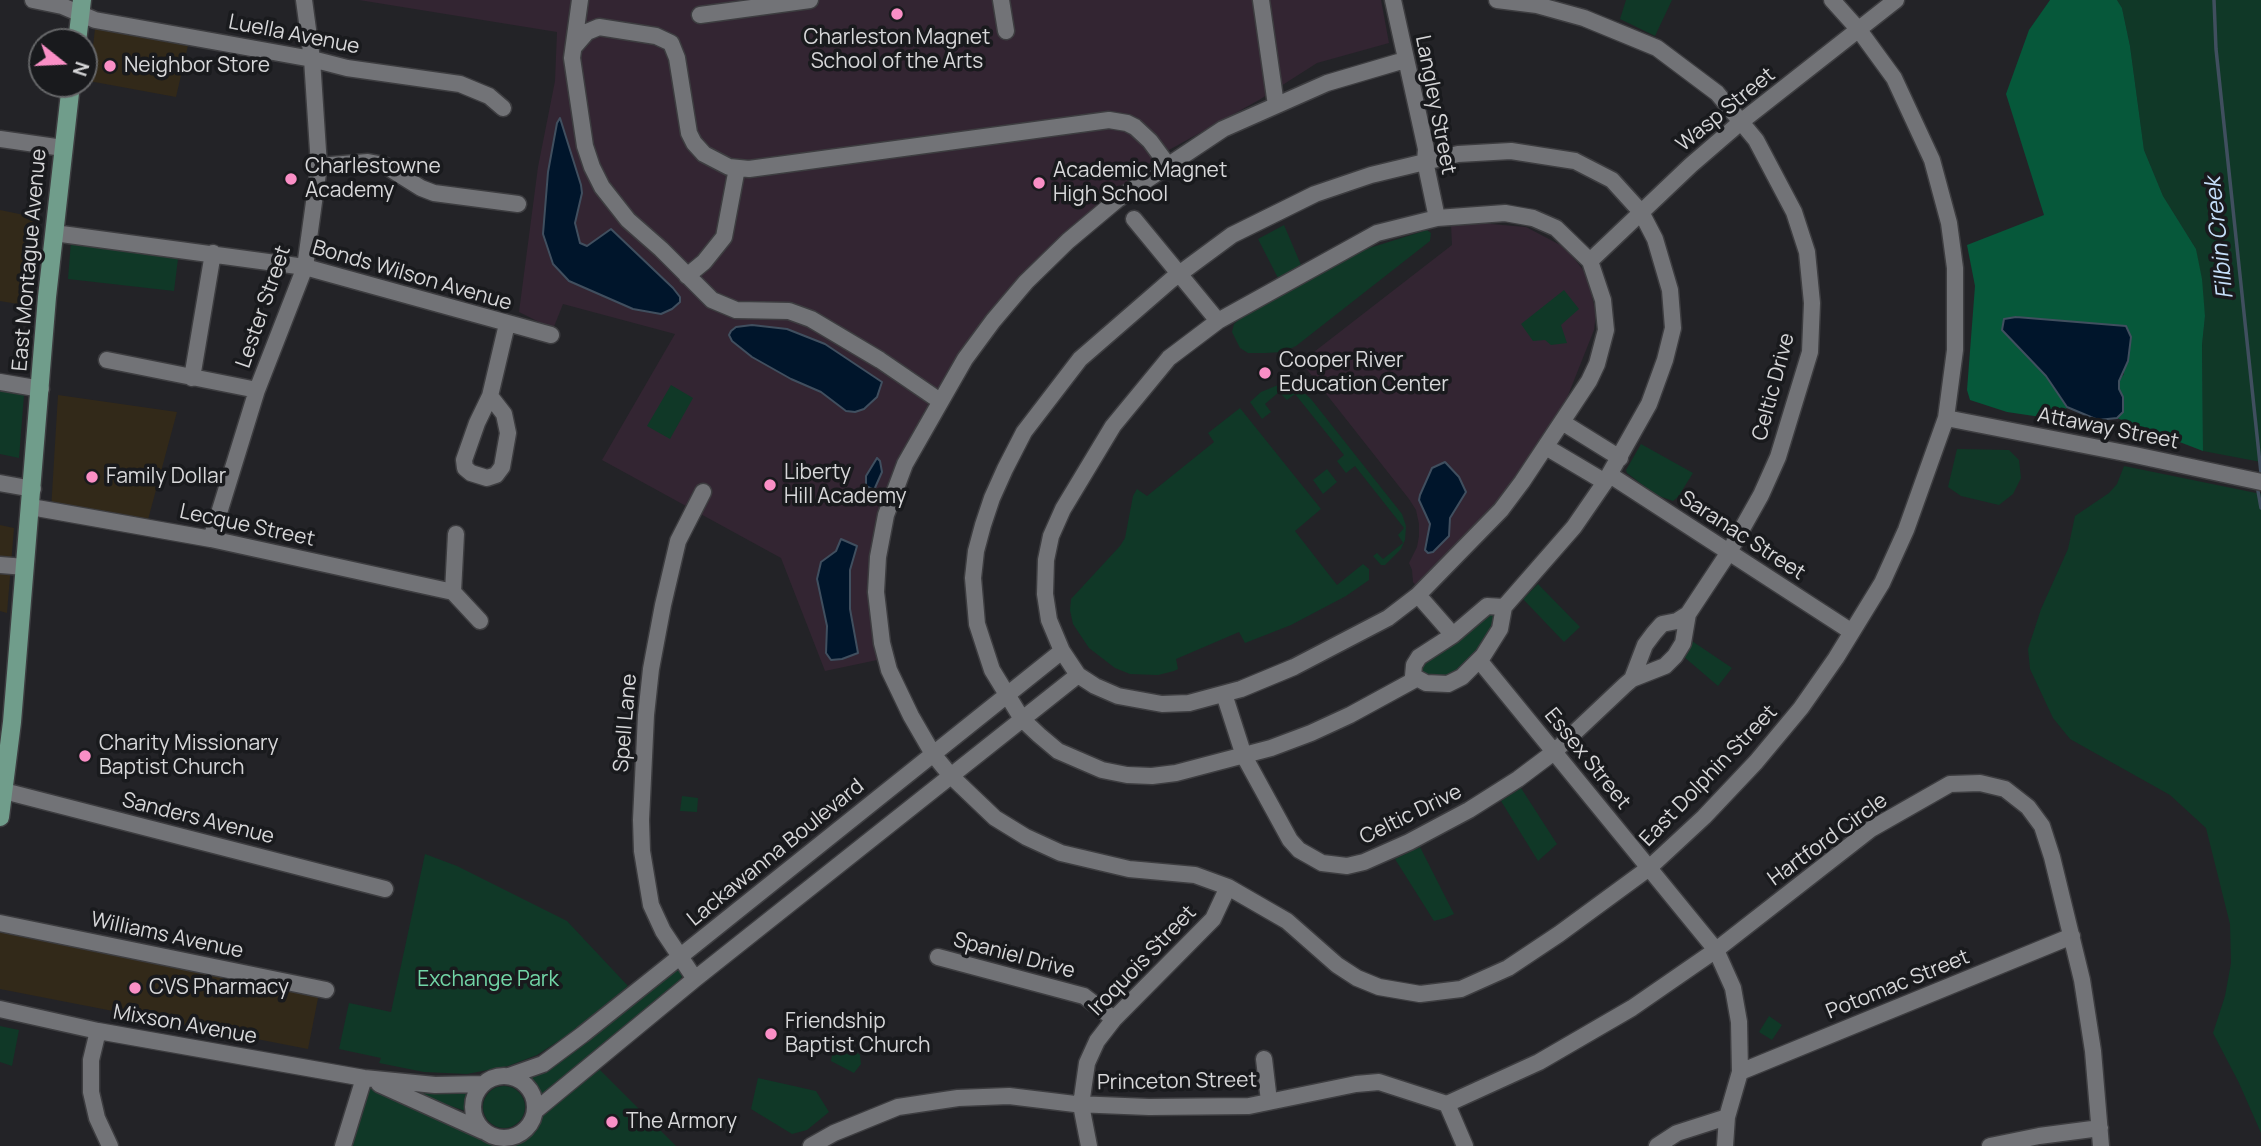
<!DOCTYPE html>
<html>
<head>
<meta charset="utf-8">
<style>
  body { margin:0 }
  #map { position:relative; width:2261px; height:1146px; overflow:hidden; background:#232327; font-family:Manrope,sans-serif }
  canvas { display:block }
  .north { position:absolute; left:28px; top:28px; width:70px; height:70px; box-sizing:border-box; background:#191a1d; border:2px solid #656668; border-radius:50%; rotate:108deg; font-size:19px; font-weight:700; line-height:28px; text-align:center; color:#d7d7d9 }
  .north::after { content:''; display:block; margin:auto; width:24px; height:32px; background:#fa8fc6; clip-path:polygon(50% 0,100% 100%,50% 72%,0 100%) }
</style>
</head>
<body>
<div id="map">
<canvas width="2261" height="1146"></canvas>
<div class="north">N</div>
</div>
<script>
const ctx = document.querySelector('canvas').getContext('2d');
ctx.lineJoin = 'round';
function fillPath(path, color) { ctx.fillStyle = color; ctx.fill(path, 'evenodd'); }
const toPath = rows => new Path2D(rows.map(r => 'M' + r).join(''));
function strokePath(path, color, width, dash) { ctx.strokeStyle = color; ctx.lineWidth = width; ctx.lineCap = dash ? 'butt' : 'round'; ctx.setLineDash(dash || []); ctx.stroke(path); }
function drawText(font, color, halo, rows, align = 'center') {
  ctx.font = font + ' Manrope,sans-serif'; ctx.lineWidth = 7; ctx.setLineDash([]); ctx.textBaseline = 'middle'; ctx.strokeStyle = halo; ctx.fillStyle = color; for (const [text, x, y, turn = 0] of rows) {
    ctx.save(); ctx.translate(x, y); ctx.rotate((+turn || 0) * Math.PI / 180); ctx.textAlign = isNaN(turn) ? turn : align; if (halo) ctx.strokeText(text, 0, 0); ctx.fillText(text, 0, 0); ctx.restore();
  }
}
fillPath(toPath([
  [96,20,190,37,176,97,89,81],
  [0,210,39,218,30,306,0,301],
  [58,395,177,412,146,527,51,510],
  [0,525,14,528,7,613,0,611],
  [0,923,320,988,308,1049,0,989]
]), '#322919');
fillPath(toPath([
  [359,0,1381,0,1389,43,1317,63,1259,100,1160,155,1091,210,1035,263,1007,296,884,504,882,659,825,671,781,558,602,460,675,334,563,304,553,329,519,312,538,167,555,81,557,32],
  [1479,223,1526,227,1566,248,1587,275,1596,314,1594,330,1563,408,1522,482,1421,592,1413,582,1412,570,1409,563,1417,547,1419,536,1419,524,1416,510,1409,499,1301,362,1452,245,1451,225]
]), '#332532');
fillPath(toPath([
  [1626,0,1672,0,1655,36,1620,19],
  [2117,0,2261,0,2261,462,2203,451,2202,345,2205,316,2196,249,2163,196,2144,150,2130,46,2122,8],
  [1284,225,1301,265,1278,278,1258,239],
  [1427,230,1431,233,1430,241,1296,346,1283,352,1265,353,1248,353,1240,348,1232,332,1234,324,1243,316,1363,250],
  [71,241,179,251,174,291,68,279],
  [1564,290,1579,309,1561,325,1567,343,1551,345,1545,340,1533,341,1521,324],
  [671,385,693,398,670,439,647,426],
  [1278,385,1292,387,1302,391,1311,399,1402,514,1406,526,1405,540,1401,549,1385,565,1381,565,1373,556,1377,553,1383,559,1403,543,1398,535,1404,528,1355,466,1346,473,1337,461,1344,455,1295,394,1287,400,1279,392,1265,404,1271,412,1262,419,1250,402,1261,392],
  [0,390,24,395,19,458,0,454],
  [1240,408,1321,509,1295,531,1337,585,1363,564,1369,569,1369,580,1346,596,1291,625,1245,643,1239,632,1176,659,1178,669,1174,671,1158,675,1130,674,1115,668,1089,648,1073,624,1070,610,1071,599,1120,546,1125,538,1133,496,1137,489,1147,496,1214,442,1208,433],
  [1641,444,1693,473,1678,497,1673,501,1656,495,1627,473,1626,470],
  [1957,449,2009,450,2019,460,2021,478,2013,494,1999,505,1961,496,1948,487],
  [2124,466,2261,494,2261,1133,2239,1083,2213,1033,2225,996,2231,963,2230,924,2206,828,2170,795,2070,739,2053,718,2030,669,2028,649,2041,609,2068,549,2075,516,2109,493,2117,484],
  [1327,469,1337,482,1323,494,1313,480],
  [1538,584,1580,627,1564,642,1523,599],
  [1491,612,1496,621,1486,647,1450,678,1420,675,1418,663],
  [1692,641,1732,668,1718,686,1683,656],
  [1521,788,1557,844,1538,861,1501,801],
  [682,796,698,798,697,812,680,811],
  [1420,847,1454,914,1445,918,1434,921,1395,859],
  [425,854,457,866,567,921,628,986,569,1034,537,1055,508,1066,467,1074,424,1072,379,1063,381,1058,339,1049,349,1003,391,1012],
  [678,969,682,976,678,984,540,1097,529,1081,530,1077,553,1067,674,970],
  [1769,1016,1782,1025,1772,1040,1759,1032],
  [0,1026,19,1030,12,1066,0,1062],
  [834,1044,852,1048,860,1055,861,1064,854,1073,831,1061],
  [593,1063,676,1146,343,1146,364,1078,494,1137,504,1138,521,1133,533,1120,535,1111],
  [758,1078,816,1091,829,1112,807,1130,792,1134,751,1109],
  '483 1107a21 21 0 1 1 42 0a21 21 0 1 1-42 0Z',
  [420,1090,468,1091,472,1093,468,1112,423,1096,420,1094]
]), '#103827');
fillPath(toPath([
  [2050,0,2117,0,2122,8,2130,46,2144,150,2163,196,2196,249,2202,279,2205,316,2202,345,2203,451,2117,418,2123,412,2119,381,2124,374,2113,324,2002,330,2046,376,2067,407,2061,420,2007,412,1970,400,1967,390,1975,286,1967,245,2044,215,2006,94,2029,30]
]), '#06583a');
const water = toPath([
  [560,118,581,185,582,193,575,223,580,243,587,246,611,229,673,288,680,297,680,302,672,309,661,314,633,309,569,281,553,264,543,234,548,172,557,123,560,118],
  [2016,317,2126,326,2131,337,2128,361,2119,381,2119,389,2123,397,2123,412,2117,418,2098,420,2067,407,2046,376,2002,330,2004,319,2016,317],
  [752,325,787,329,825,344,882,382,877,397,864,409,855,412,846,411,821,392,791,379,752,357,732,341,729,335,731,331,736,327,752,325],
  [877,458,880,461,882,472,874,490,866,486,866,476,877,458],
  [1445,462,1459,477,1466,492,1450,518,1449,536,1433,552,1428,553,1425,550,1430,524,1419,500,1420,495,1432,468,1445,462],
  [841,539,857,546,850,570,850,609,858,653,842,659,831,660,826,653,827,626,817,579,821,562,836,551,841,539]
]);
fillPath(water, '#00152b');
strokePath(water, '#404f5f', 2);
strokePath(toPath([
  [2214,0,2216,49,2261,473],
  [2258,491,2261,508]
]), '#404f5f', 3.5);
const minor = toPath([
  [33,0,62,6,95,20,312,59,347,68,460,84,489,96,503,108],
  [580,0,572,58,585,146,592,167,602,187,628,220,661,249,712,300,736,310,789,311,811,319,880,360,940,401],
  [1001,0,1006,31],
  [1261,0,1276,105],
  [1393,0,1426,149,1425,161,1437,218],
  [700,15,810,0],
  [574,47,587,32,599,27,656,36,671,43,677,58,689,133,694,143,704,154,729,167,749,169,1109,120,1127,123,1135,127,1150,141,1167,164],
  [1405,60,1327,83,1223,129,1118,199,1068,241,1026,282,993,321,965,359,905,464,886,515,878,557,876,592,882,643,889,670,911,716,933,754,951,776,995,818,1026,837,1061,853,1129,869,1195,875,1228,887,1287,921,1337,965,1357,978,1379,987,1420,994,1461,989,1508,968,1559,934,1649,868,1704,817,1756,762,1801,708,1836,658,1882,583,1906,530,1946,418,1955,350,1955,268,1949,223,1932,160,1894,78,1859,30,1832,0],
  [0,139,63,148],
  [319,166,368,162,384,165,421,188,434,193,518,204],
  [1505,213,1533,218,1556,228,1590,261,1603,300,1606,330,1597,364,1589,381,1522,482,1501,510,1418,595,1388,618,1294,667,1241,689,1189,703,1162,704,1118,696,1095,686,1078,675,1062,651,1049,620,1045,594,1046,560,1051,536,1063,509,1113,426,1169,358,1218,321,1377,233,1437,218,1505,213],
  [1134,219,1218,321],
  [54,233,305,267,551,335],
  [1590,261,1691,165,1742,121,1896,0],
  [687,276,704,262,724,237,737,168],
  [107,360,257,390],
  [192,378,213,253],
  [0,382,41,389],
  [490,396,504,414,508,433,502,467,496,475,487,478,471,473,465,468,464,460,477,423,490,396,507,324],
  [1946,418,2135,455,2261,482],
  [1562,422,1620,458],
  [1546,447,1605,482],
  [1610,475,1852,632],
  [0,483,33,489],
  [31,507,211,539,453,592],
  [456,534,453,592,480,621],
  [211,539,257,390,305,267,319,166,312,59,304,0],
  [0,565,25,567],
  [1418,595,1453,635],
  [1416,679,1350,715,1311,733,1271,748,1176,773,1152,776,1127,775,1102,770,1058,751,1039,735,1022,719,992,670,977,624,973,578,976,551,983,525,992,498,1005,469,1024,432,1080,359,1171,280,1232,235,1315,194,1371,175,1458,154,1511,151,1575,161,1612,180,1641,212,1655,239,1670,290,1673,328,1665,360,1649,404,1605,482,1574,527,1504,607,1500,629,1483,656,1462,677,1448,684,1426,683,1413,676,1414,665,1419,657,1453,635,1487,606,1504,607],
  [1632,679,1645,645,1654,633,1662,624,1677,621,1688,614],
  [1224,694,1244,756,1290,840,1299,850,1322,863,1347,866,1364,862,1409,842,1469,810,1518,779,1554,752,1625,685,1632,679,1665,666,1675,656,1683,643,1688,614,1729,552,1761,495,1778,457,1810,352,1812,303,1807,252,1794,212,1756,140,1717,93,1657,48,1584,18,1537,5,1497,0],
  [0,790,385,889],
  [0,923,326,990],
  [938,957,1084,996,1114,1019],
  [695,979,663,931,651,905,642,851,641,820,646,715,651,669,663,605,678,541,703,492],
  [0,1009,98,1031,364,1078,435,1085,483,1084],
  [98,1031,91,1060,91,1092,97,1118,110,1146],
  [1264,1059,1269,1101],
  [1740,1072,2072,936],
  '473 1107a31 31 0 1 1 62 0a31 31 0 1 1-62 0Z',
  [509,1076,543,1064,582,1035,1062,651],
  [379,1084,483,1131],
  [1447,1104,1465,1146],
  [535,1111,695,979,1078,675],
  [343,1146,364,1078],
  [811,1146,834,1133,898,1107,958,1098,1009,1096,1075,1104,1149,1107,1249,1106,1356,1084,1379,1082,1447,1104,1539,1062,1632,1008,1716,950,1479,660],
  [1089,1146,1081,1105,1087,1063,1097,1041,1114,1019,1213,919,1228,887],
  [1657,1146,1677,1133,1727,1117],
  [1725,1146,1727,1117,1740,1072,1739,1022,1733,988,1716,950,1871,829,1950,784,1980,783,2005,789,2028,807,2042,826,2052,857,2082,980,2093,1051,2101,1146],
  [1990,1146,2039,1136,2100,1128]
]);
const major = toPath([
  [77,42,82,0],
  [0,817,12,722,47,297,71,84]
]);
strokePath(minor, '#3d3d40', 19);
strokePath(major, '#3d3d40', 21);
strokePath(minor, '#727377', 16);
strokePath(major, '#709d8b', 18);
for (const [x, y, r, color] of [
  [897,14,7,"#fa8fc6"],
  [110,66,7,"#fa8fc6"],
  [291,179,7,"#fa8fc6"],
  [1039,183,7,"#fa8fc6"],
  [1265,373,7,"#fa8fc6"],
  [92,477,7,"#fa8fc6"],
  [770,485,7,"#fa8fc6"],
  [85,756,7,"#fa8fc6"],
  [135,988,7,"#fa8fc6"],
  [771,1034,7,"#fa8fc6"],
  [612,1122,7,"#fa8fc6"]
]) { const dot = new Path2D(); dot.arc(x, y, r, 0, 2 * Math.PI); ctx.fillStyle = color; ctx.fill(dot); strokePath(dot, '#191a1d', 2.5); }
drawText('21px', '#d7d7d9', '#191a1d', [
  ["Luella Avenue",294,35,11],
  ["Langley Street",1435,105,79],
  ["Wasp Street",1726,110,-39],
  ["East Montague Avenue",30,260,-85],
  ["Bonds Wilson Avenue",412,276,16],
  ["Lester Street",264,307,-71],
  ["Celtic Drive",1774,387,-75],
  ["Attaway Street",2108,429,11],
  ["Lecque Street",247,526,12],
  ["Saranac Street",1742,536,33],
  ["Spell Lane",626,723,-85],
  ["Essex Street",1587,759,51],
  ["East Dolphin Street",1709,776,-46],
  ["Celtic Drive",1411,815,-26],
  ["Sanders Avenue",198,819,14],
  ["Hartford Circle",1828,840,-36],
  ["Lackawanna Boulevard",776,853,-39],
  ["Williams Avenue",167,936,12],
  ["Spaniel Drive",1014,956,15],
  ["Iroquois Street",1143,961,-46],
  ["Potomac Street",1898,985,-22],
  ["Mixson Avenue",185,1025,10],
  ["Princeton Street",1177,1082,-1]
]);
drawText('21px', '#d7d7d9', '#191a1d', [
  ["Charleston Magnet",897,38,"center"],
  ["School of the Arts",897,62,"center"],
  ["Neighbor Store",124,66],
  ["Charlestowne",305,167],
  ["Academy",305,191],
  ["Academic Magnet",1053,171],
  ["High School",1053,195],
  ["Cooper River",1279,361],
  ["Education Center",1279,385],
  ["Liberty",784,473],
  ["Hill Academy",784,497],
  ["Family Dollar",106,477],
  ["Charity Missionary",99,744],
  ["Baptist Church",99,768],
  ["CVS Pharmacy",149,988],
  ["Friendship",785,1022],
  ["Baptist Church",785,1046],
  ["The Armory",626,1122]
], 'left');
drawText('21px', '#72d6a7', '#191a1d', [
  ["Exchange Park",488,980]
]);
drawText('italic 23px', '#c5dffa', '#191a1d', [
  ["Filbin Creek",2220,238,-96]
]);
</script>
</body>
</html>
